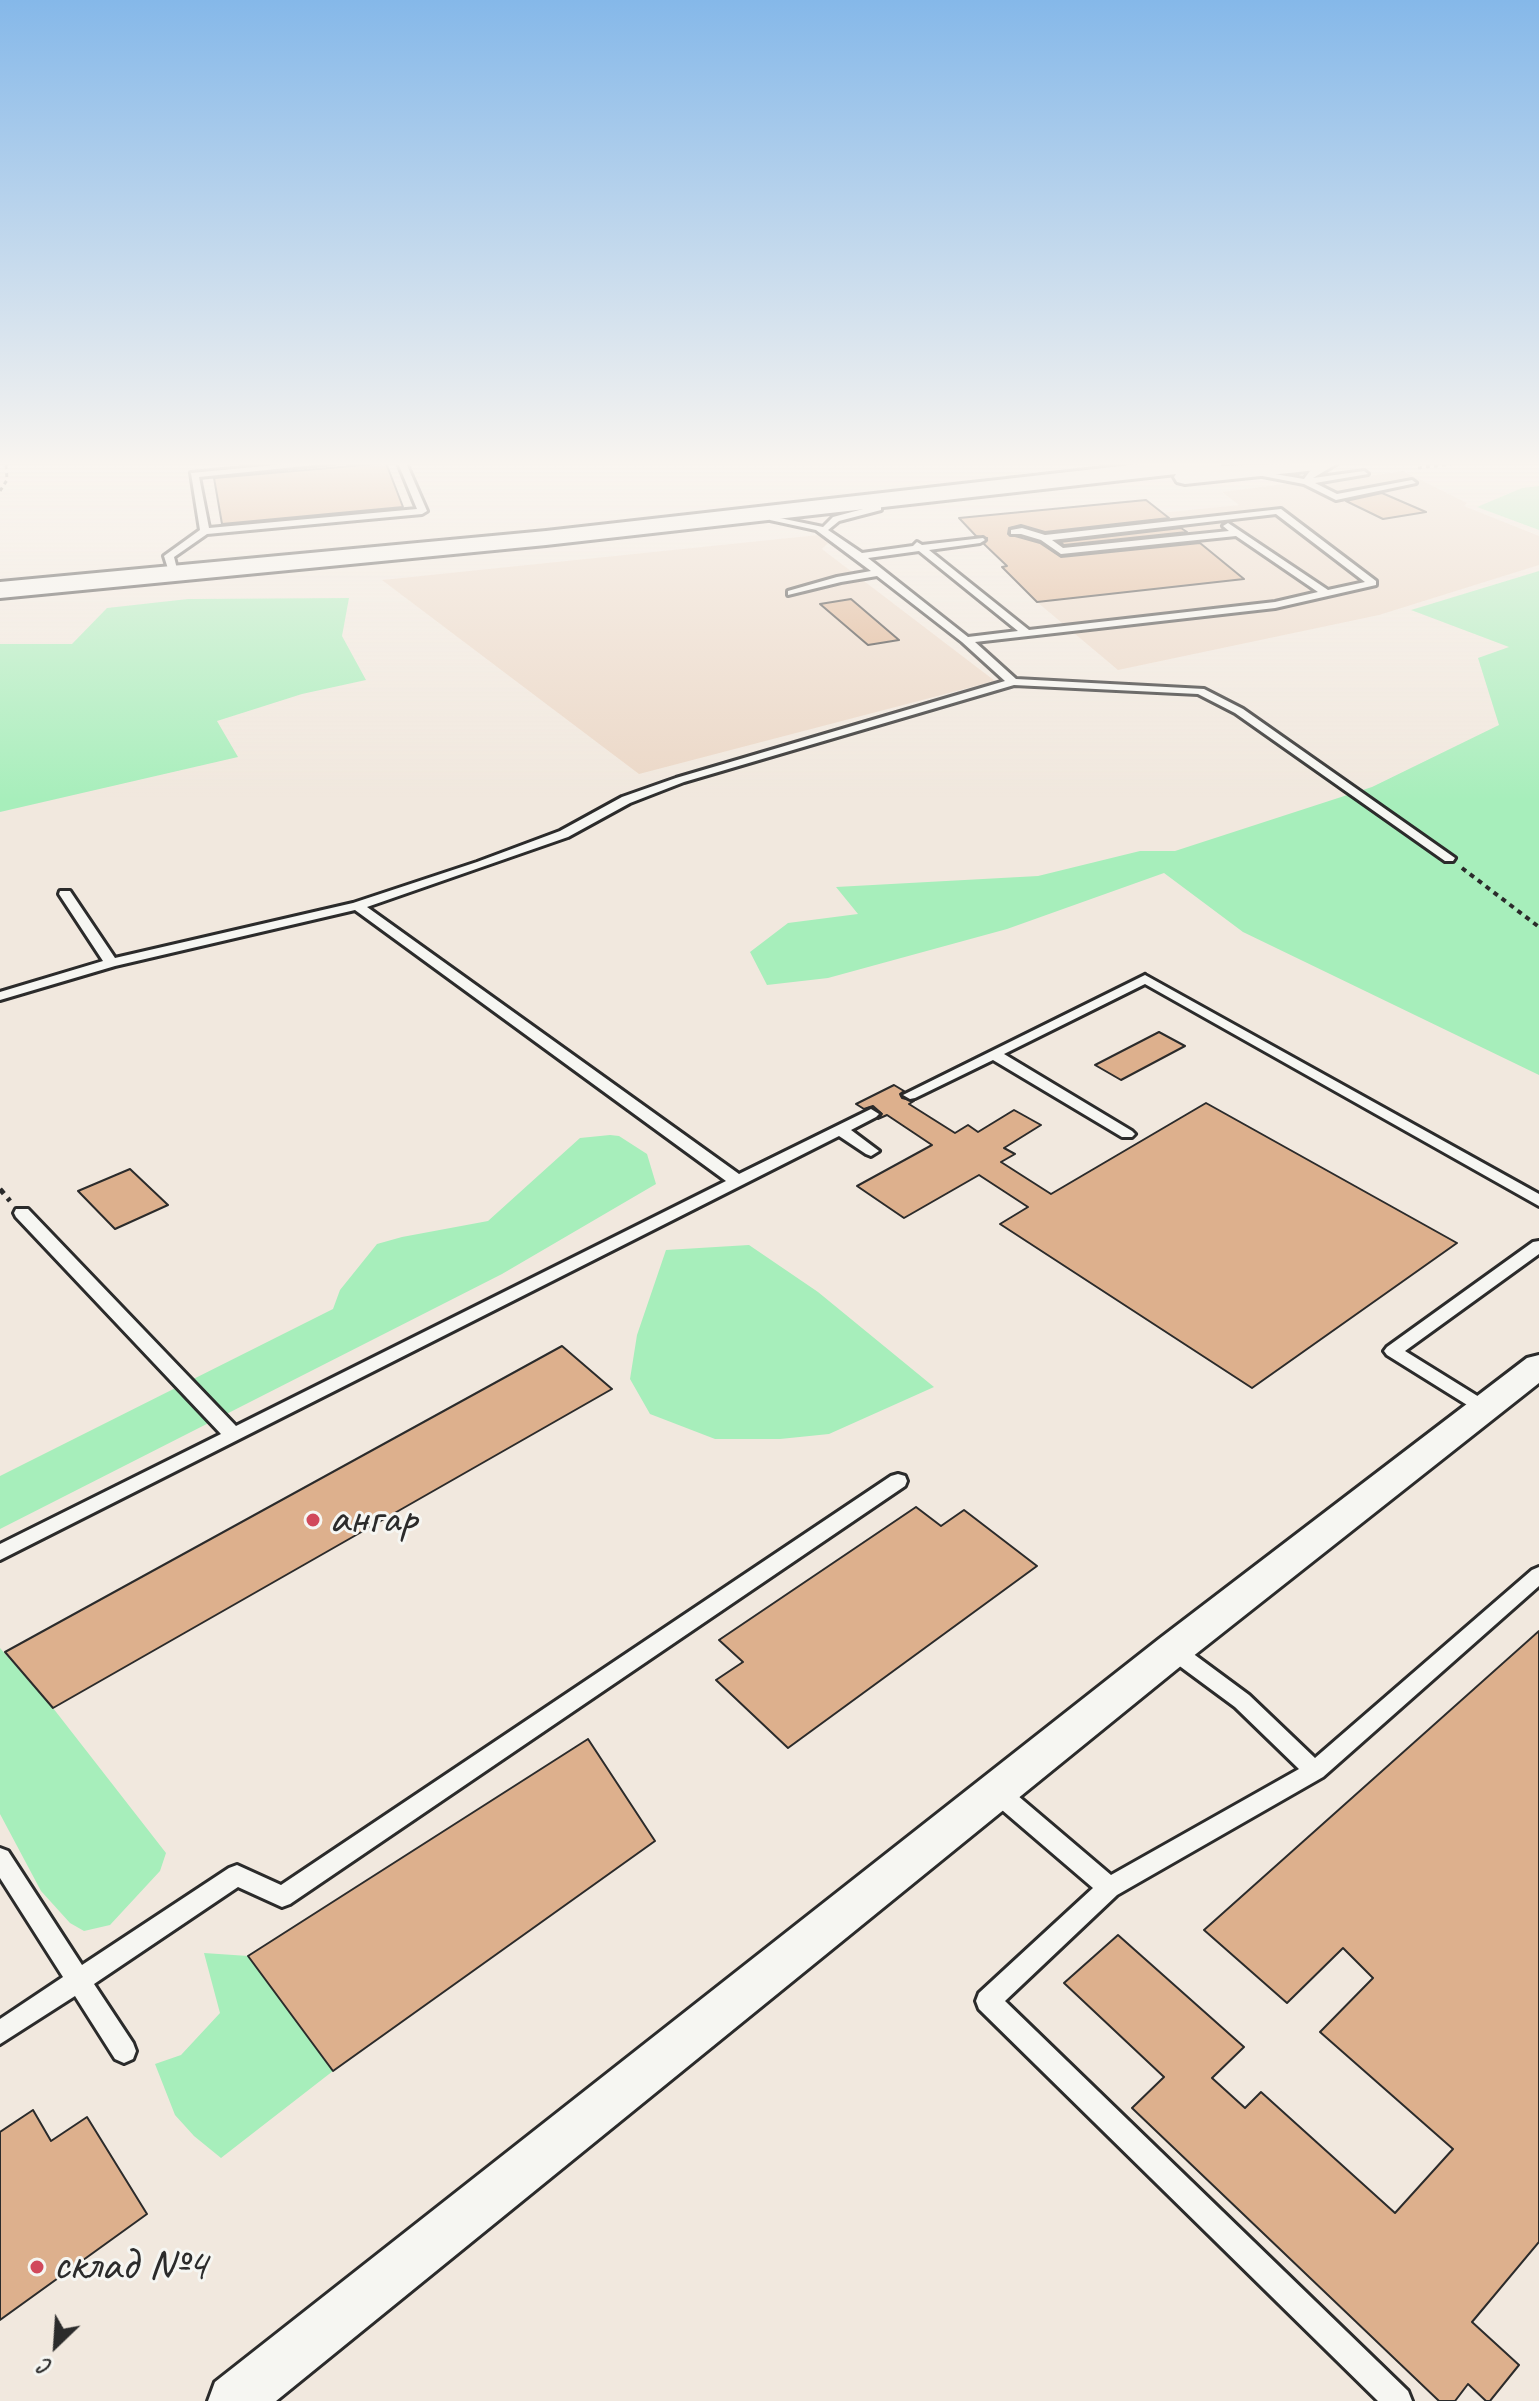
<!DOCTYPE html>
<html>
<head>
<meta charset="utf-8">
<style>
  body { margin:0 }
  #map { position:relative; width:1539px; height:2401px; overflow:hidden; background:#f1e8de; font-family:Caveat,sans-serif }
  canvas { display:block }
  .north { position:absolute; left:16px; top:2305px; width:80px; height:80px; -webkit-text-stroke:6px #f6f6f2; paint-order:stroke; rotate:205deg; font-size:22px; font-weight:700; line-height:32px; text-align:center; color:#2b2b2b }
  .north::after { content:''; display:block; margin:auto; width:28px; height:36px; background:#2b2b2b; clip-path:polygon(50% 0,100% 100%,50% 72%,0 100%) }
</style>
</head>
<body>
<div id="map">
<canvas width="1539" height="2401"></canvas>
<div class="north">С</div>
</div>
<script>
const ctx = document.querySelector('canvas').getContext('2d');
ctx.lineJoin = 'round';
function fillPath(path, color) { ctx.fillStyle = color; ctx.fill(path, 'evenodd'); }
const toPath = rows => new Path2D(rows.map(r => 'M' + r).join(''));
function strokePath(path, color, width, dash) { ctx.strokeStyle = color; ctx.lineWidth = width; ctx.lineCap = dash ? 'butt' : 'round'; ctx.setLineDash(dash || []); ctx.stroke(path); }
function drawText(font, color, halo, rows, align = 'center') {
  ctx.font = font + ' Caveat,sans-serif'; ctx.lineWidth = 6; ctx.setLineDash([]); ctx.textBaseline = 'middle'; ctx.strokeStyle = halo; ctx.fillStyle = color; for (const [text, x, y, turn = 0] of rows) {
    ctx.save(); ctx.translate(x, y); ctx.rotate((+turn || 0) * Math.PI / 180); ctx.textAlign = isNaN(turn) ? turn : align; if (halo) ctx.strokeText(text, 0, 0); ctx.fillText(text, 0, 0); ctx.restore();
  }
}
fillPath(toPath([
  [1403,471,1467,503,1464,506,1539,536,1539,565,1379,615,1118,670,1037,602,1243,578,1203,546,1046,562,1010,528,1239,505,1222,492,1291,483,1309,485],
  [818,535,828,543,822,549,995,681,639,774,382,580]
]), '#ebd7c6');
fillPath(toPath([
  [1539,486,1539,530,1477,507,1522,488],
  [1539,571,1539,1075,1243,932,1164,873,1007,929,828,978,767,985,750,952,788,923,858,914,836,887,1038,876,1140,851,1175,851,1372,787,1499,725,1478,658,1509,647,1411,610],
  [349,598,342,636,366,680,302,694,217,721,238,757,0,812,0,644,72,644,107,608,188,599],
  [610,1135,619,1136,647,1154,656,1184,502,1274,0,1529,0,1476,333,1309,340,1290,377,1244,402,1237,488,1221,580,1138],
  [749,1245,818,1292,934,1387,829,1434,780,1439,715,1439,650,1414,630,1379,637,1335,666,1250],
  [0,1648,53,1708,166,1853,160,1871,110,1925,84,1931,70,1923,41,1891,0,1814],
  [204,1953,248,1956,333,2071,221,2158,194,2136,175,2115,155,2064,181,2055,220,2013]
]), '#a7eebb');
const building = toPath([
  [386,463,403,507,222,524,214,478,386,463],
  [1382,493,1426,512,1383,519,1346,501,1382,493],
  [1146,500,1169,518,1045,532,1021,525,1009,528,1008,534,1040,543,1061,557,1200,543,1244,579,1037,602,1002,567,1007,566,984,544,987,538,976,536,959,518,1146,500],
  [1181,528,1187,532,1064,545,1060,542,1181,528],
  [851,599,899,640,868,645,820,604,851,599],
  [1159,1032,1185,1046,1121,1080,1095,1065,1159,1032],
  [894,1085,904,1091,900,1094,902,1098,914,1101,909,1104,955,1133,968,1125,978,1132,1014,1110,1041,1125,1004,1148,1015,1154,1001,1162,1051,1194,1206,1103,1457,1243,1252,1388,1000,1224,1028,1207,979,1175,904,1218,857,1186,932,1145,887,1115,878,1119,882,1114,873,1106,864,1109,856,1104,894,1085],
  [130,1169,168,1205,115,1229,78,1191,130,1169],
  [562,1346,612,1389,53,1708,5,1652,562,1346],
  [916,1507,941,1526,964,1510,1037,1566,788,1748,716,1680,743,1662,719,1640,916,1507],
  [1539,1631,1539,2242,1472,2322,1519,2365,1490,2401,1486,2401,1468,2384,1455,2401,1439,2401,1132,2108,1164,2077,1064,1983,1118,1935,1244,2047,1212,2078,1245,2108,1261,2092,1395,2213,1453,2149,1320,2032,1373,1978,1343,1948,1287,2003,1204,1930,1539,1631],
  [588,1739,655,1841,333,2071,248,1956,588,1739],
  [33,2110,51,2141,87,2117,147,2214,0,2320,0,2132,33,2110]
]);
fillPath(building, '#ddb08d');
strokePath(building, '#2b2b2b', 2);
const service = toPath([
  [296,463,334,463,199,477,209,528,417,509,398,463,406,463,427,511,422,514,207,534,174,557,178,573,170,575,164,556,200,530,191,473,296,463],
  [1326,463,1338,463,1313,478,1364,471,1368,474,1315,483,1337,494,1412,480,1416,483,1336,500,1304,484,1247,473,1251,470,1304,479,1310,471,1326,463],
  [878,505,881,506,881,510,839,521,828,530,862,553,913,546,917,542,922,545,983,538,985,540,980,543,929,550,1029,630,1275,602,1318,592,1236,536,1061,554,1041,540,1021,534,1011,534,1011,530,1022,528,1045,535,1281,509,1376,581,1376,585,1275,608,975,642,1016,679,1204,689,1243,709,1455,858,1453,861,1445,861,1235,713,1198,694,1014,685,684,782,630,803,568,837,367,907,739,1174,871,1109,879,1114,876,1117,851,1130,879,1151,871,1156,866,1154,839,1136,0,1560,0,1544,221,1434,16,1217,14,1213,16,1209,28,1209,236,1426,726,1181,355,910,115,966,0,1000,0,992,103,961,59,894,60,891,70,891,115,958,353,903,477,862,560,831,622,797,676,778,1005,681,962,642,877,576,841,582,788,595,788,591,837,577,871,571,816,530,770,520,770,516,823,527,833,517,878,505],
  [1276,514,1365,582,1328,590,1228,523,1223,526,1229,531,1063,548,1052,540,1276,514],
  [919,551,1018,631,968,637,868,558,919,551],
  [1145,975,1539,1194,1539,1206,1145,984,1004,1054,1132,1131,1135,1134,1132,1137,1122,1137,993,1060,915,1098,910,1099,903,1095,1145,975],
  [1539,1241,1539,1254,1405,1351,1492,1405,1495,1409,1492,1413,1480,1413,1387,1355,1384,1351,1387,1347,1533,1242,1539,1241],
  [898,1474,905,1476,907,1481,905,1486,290,1904,282,1907,238,1887,94,1984,133,2043,136,2051,133,2059,124,2063,115,2059,75,1996,0,2044,0,2019,63,1977,0,1878,0,1848,8,1851,82,1965,229,1868,237,1865,281,1885,891,1476,898,1474],
  [1539,1567,1539,1586,1323,1777,1117,1895,1005,2001,1408,2391,1412,2401,1378,2401,979,2009,976,2001,979,1993,1093,1888,988,1798,985,1791,988,1784,996,1782,1004,1784,1111,1875,1299,1769,1235,1707,1166,1656,1163,1650,1166,1644,1173,1642,1180,1644,1249,1695,1315,1758,1532,1570,1539,1567]
]);
const minor = toPath([
  [1539,1355,1539,1383,1187,1661,276,2401,208,2401,215,2382,1159,1639,1527,1358,1539,1355]
]);
const secondary = toPath([
  [1148,463,1223,463,1221,466,1328,463,1317,470,1185,484,1177,482,1174,477,1176,474,546,545,0,598,0,582,546,531,1148,463]
]);
strokePath(service, '#2b2b2b', 6);
strokePath(minor, '#2b2b2b', 6);
strokePath(secondary, '#2b2b2b', 6);
strokePath(toPath([
  [1418,468,1461,463],
  [0,491,7,480,6,463]
]), '#2b2b2b', 3, [4, 4]);
strokePath(toPath([
  [1462,868,1539,927]
]), '#2b2b2b', 4, [5, 5]);
strokePath(toPath([
  [0,1189,10,1201]
]), '#2b2b2b', 5, [6, 6]);
fillPath(service, '#f6f6f2');
fillPath(minor, '#f6f6f2');
fillPath(secondary, '#f6f6f2');
const sky = ctx.createLinearGradient(0, 0, 0, 800);
sky.addColorStop(0, '#85b8e9');
sky.addColorStop(0.58, '#f9f5f0');
sky.addColorStop(1, '#f9f5f000');
ctx.fillStyle = sky;
ctx.fillRect(0, 0, 1539, 800);
for (const [x, y, r, color] of [
  [313,1520,8,"#d1495b"],
  [37,2267,8,"#d1495b"]
]) { const dot = new Path2D(); dot.arc(x, y, r, 0, 2 * Math.PI); ctx.fillStyle = color; ctx.fill(dot); strokePath(dot, '#f6f6f2', 3); }
drawText('46px', '#2b2b2b', '#f6f6f2', [
  ["ангар",329,1520],
  ["склад №4",53,2267]
], 'left');
</script>
</body>
</html>
